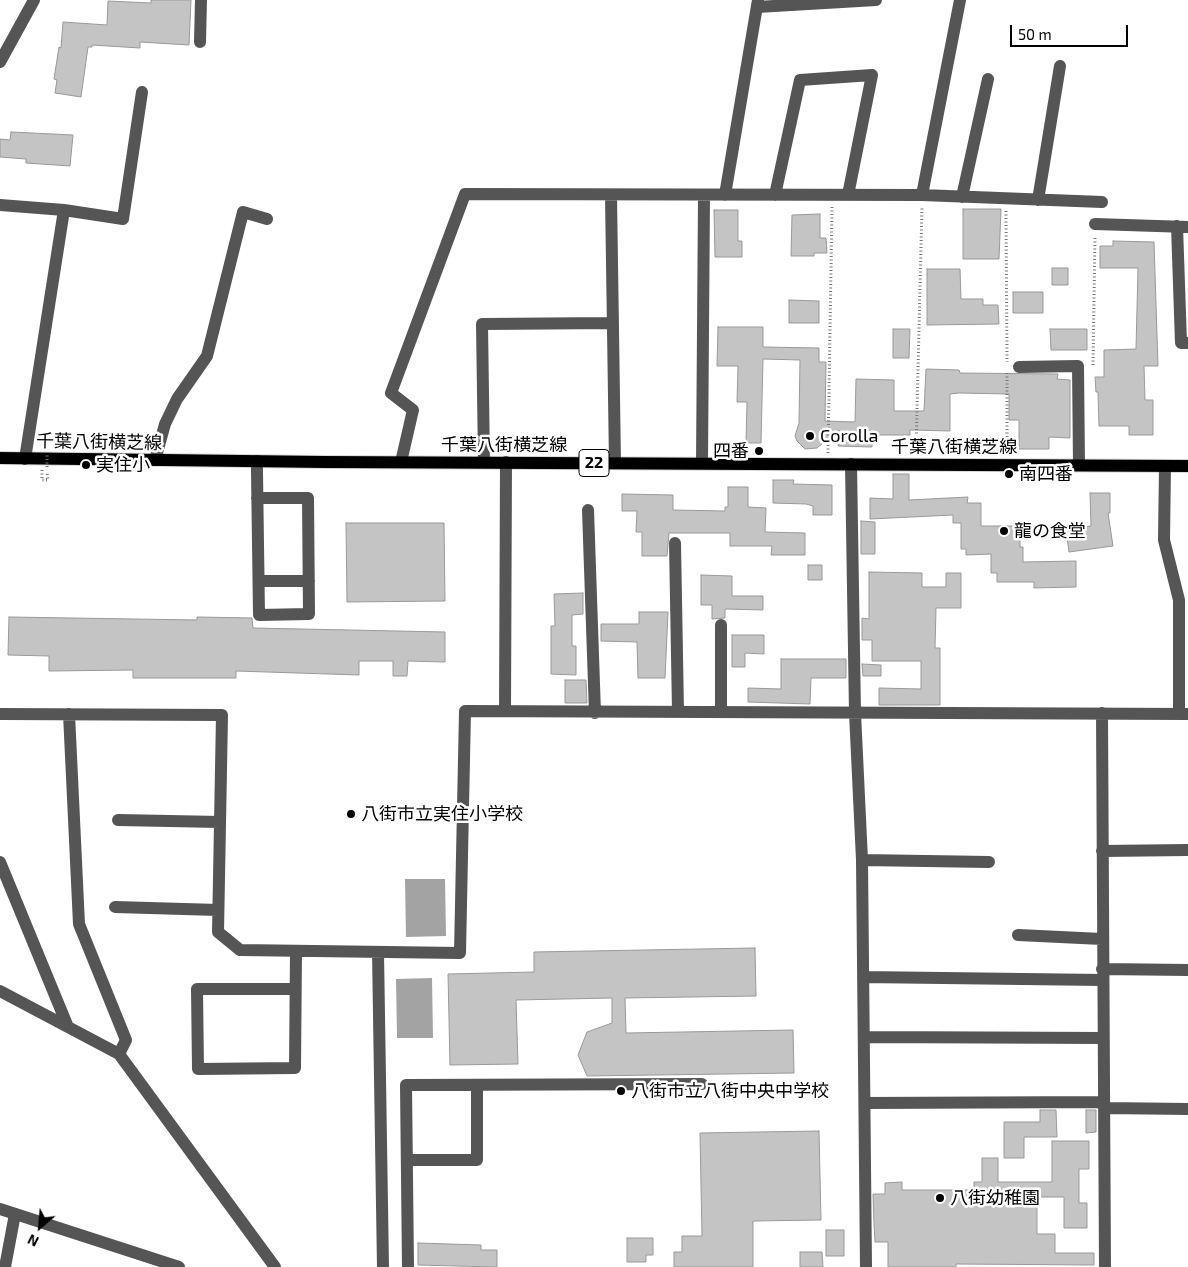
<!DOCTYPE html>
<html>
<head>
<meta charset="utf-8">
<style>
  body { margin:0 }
  #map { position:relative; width:1188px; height:1267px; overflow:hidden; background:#fff; font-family:"Exo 2",sans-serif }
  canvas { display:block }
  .north { position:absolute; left:15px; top:1202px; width:50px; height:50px; -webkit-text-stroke:4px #fff; paint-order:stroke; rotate:207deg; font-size:14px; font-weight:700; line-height:20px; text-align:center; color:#000 }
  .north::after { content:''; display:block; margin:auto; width:18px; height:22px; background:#000; clip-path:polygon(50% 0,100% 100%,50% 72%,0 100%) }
  .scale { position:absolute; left:1010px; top:25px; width:118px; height:22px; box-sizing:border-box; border:2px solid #000; border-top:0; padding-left:6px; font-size:15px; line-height:18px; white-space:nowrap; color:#000; -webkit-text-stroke:4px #fff; paint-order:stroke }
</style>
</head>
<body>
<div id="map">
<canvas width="1188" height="1267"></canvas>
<div class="north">N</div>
<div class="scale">50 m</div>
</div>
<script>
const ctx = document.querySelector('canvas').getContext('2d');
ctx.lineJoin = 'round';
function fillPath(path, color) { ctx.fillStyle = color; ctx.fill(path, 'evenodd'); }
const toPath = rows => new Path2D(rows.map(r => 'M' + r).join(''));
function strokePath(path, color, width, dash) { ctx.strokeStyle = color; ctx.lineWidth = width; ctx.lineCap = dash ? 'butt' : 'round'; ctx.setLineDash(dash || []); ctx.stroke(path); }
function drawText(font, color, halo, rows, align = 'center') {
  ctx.font = font + ' "Exo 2","Noto Sans JP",sans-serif'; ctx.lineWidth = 5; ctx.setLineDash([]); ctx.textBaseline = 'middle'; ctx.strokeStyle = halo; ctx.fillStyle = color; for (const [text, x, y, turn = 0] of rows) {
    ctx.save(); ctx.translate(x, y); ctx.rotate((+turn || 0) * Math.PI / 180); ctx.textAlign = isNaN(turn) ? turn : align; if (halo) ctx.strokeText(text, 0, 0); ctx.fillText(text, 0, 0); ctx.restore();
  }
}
fillPath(toPath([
  [405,879,445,879,446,936,406,937],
  [432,978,433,1038,397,1038,396,979]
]), '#a3a3a3');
const building = toPath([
  [151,0,191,0,189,45,140,42,140,48,92,45,92,47,88,47,81,97,55,93,57,80,54,79,59,47,61,48,63,22,107,25,108,1,151,3,151,0],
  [11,132,73,135,70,166,26,163,26,159,0,157,0,139,10,140,11,132],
  [963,209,1001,209,999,259,963,259,963,209],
  [714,210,738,210,738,241,742,241,742,257,715,257,714,210],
  [820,214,820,238,826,238,827,253,814,253,814,256,791,256,792,215,820,214],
  [1113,241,1154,242,1158,366,1144,366,1145,400,1153,400,1153,435,1129,435,1129,426,1099,426,1098,392,1096,392,1095,377,1104,377,1104,350,1136,349,1138,268,1100,268,1100,246,1113,246,1113,241],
  [1052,268,1068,268,1068,285,1052,285,1052,268],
  [927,269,960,269,961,299,983,299,983,305,998,305,999,324,927,325,927,269],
  [1013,292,1043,292,1043,313,1013,313,1013,292],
  [789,300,819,301,819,323,789,323,789,300],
  [718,327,763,327,763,347,819,348,819,362,826,362,825,421,855,422,856,379,894,380,894,411,924,411,926,369,959,370,960,373,1058,374,1057,379,1070,380,1070,438,1049,437,1049,449,1019,449,1019,420,1009,420,1009,394,959,393,950,394,950,431,910,430,910,435,872,435,872,447,838,446,839,430,817,448,805,449,797,441,795,436,799,423,800,360,763,359,761,443,746,443,747,402,737,402,738,366,717,366,718,327],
  [893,329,910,329,909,358,893,358,893,329],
  [1050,329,1087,329,1087,350,1051,350,1050,329],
  [893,474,909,474,909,500,968,497,967,503,981,503,981,526,1020,526,1020,547,1023,547,1023,562,1076,561,1076,587,1034,588,1034,582,997,582,997,573,991,573,991,554,966,555,966,549,961,549,961,523,953,523,953,515,870,519,870,498,893,499,893,474],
  [773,480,794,480,793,484,832,485,832,515,813,515,813,506,806,504,773,503,773,480],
  [728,487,748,487,748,507,766,508,765,532,805,533,805,555,771,555,772,546,730,546,730,533,669,533,667,556,642,556,642,532,636,532,637,511,622,511,622,494,673,495,673,510,725,511,725,507,728,507,728,487],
  [1090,493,1110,493,1110,513,1108,513,1113,546,1069,552,1066,529,1091,526,1090,493],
  [861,521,875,522,875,554,861,554,861,521],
  [346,523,444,523,445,601,347,602,346,523],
  [808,565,822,565,822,580,808,580,808,565],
  [869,572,922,573,922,587,946,587,946,573,961,573,961,608,936,608,935,648,940,648,940,705,879,705,879,688,921,689,921,661,872,661,872,640,862,640,862,618,869,619,869,572],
  [701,575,732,576,732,596,763,596,763,610,725,609,725,618,712,619,712,605,701,605,701,575],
  [583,593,583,614,572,615,572,646,576,646,576,675,551,674,551,626,555,626,554,594,583,593],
  [639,612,668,612,665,678,638,678,637,642,601,641,601,624,639,624,639,612],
  [9,617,197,620,197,617,252,618,253,628,445,632,445,662,408,661,407,676,393,676,393,661,359,661,359,675,236,671,236,678,133,678,133,670,49,671,49,656,8,655,9,617],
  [732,635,764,635,764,654,745,653,745,667,732,667,732,635],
  [781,659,846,659,846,678,811,678,810,704,748,702,748,688,781,689,781,659],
  [862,664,881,665,881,676,863,676,862,664],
  [565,680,586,680,587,703,565,703,565,680],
  [755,948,756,996,625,998,626,1033,793,1030,794,1073,587,1076,578,1055,587,1032,612,1023,612,998,516,1000,518,1064,450,1065,448,974,534,972,534,952,755,948],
  [1040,1110,1056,1110,1057,1137,1024,1137,1024,1158,1004,1158,1004,1122,1040,1122,1040,1110],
  [1086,1110,1096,1110,1096,1132,1086,1133,1086,1110],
  [819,1131,821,1220,753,1221,753,1267,674,1267,674,1252,682,1252,682,1236,702,1236,700,1133,819,1131],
  [1052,1141,1089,1141,1089,1169,1079,1169,1079,1203,1087,1203,1087,1228,1064,1228,1064,1197,1037,1197,1037,1234,1055,1234,1055,1253,1094,1253,1094,1265,956,1264,956,1267,888,1267,888,1242,875,1242,874,1224,873,1194,885,1194,885,1183,902,1182,902,1190,974,1190,974,1182,982,1182,982,1158,998,1158,998,1182,1052,1182,1052,1141],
  [826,1230,844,1230,844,1256,826,1256,826,1230],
  [627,1238,653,1238,653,1255,646,1255,646,1262,627,1262,627,1238],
  [418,1243,481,1245,481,1250,497,1250,497,1267,418,1265,418,1243],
  [800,1252,822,1252,823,1267,800,1267,800,1252]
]);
fillPath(building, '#c4c4c4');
strokePath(building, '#999', 1);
const major = toPath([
  [0,458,325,462,1188,466]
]);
strokePath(major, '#dbdbdb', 14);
strokePath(toPath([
  [1006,211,1007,362],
  [1093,365,1095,236],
  [1007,373,1007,452],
  [916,451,922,207],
  [828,453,832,207],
  [42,470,42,480,48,480,47,472]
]), '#777', 3, [1, 2.5]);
strokePath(toPath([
  [757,7,876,0],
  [200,42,201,0],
  [0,62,34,0],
  [725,195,758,0],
  [775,195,800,80,872,75,848,195],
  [922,195,960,0],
  [611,196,615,463],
  [962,197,988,79],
  [1038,200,1060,66],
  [0,205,64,210,123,219,142,92],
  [1095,224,1188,227],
  [1177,226,1181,343,1188,343],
  [1019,367,1078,366,1079,465],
  [25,459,64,210],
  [155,460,165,424,177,399,207,356,243,212,267,219],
  [257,461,257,472,259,615,309,614,308,498,257,498],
  [401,462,413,410,391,393,465,194,922,195,1102,202],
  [484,462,482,324,613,323],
  [702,463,704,196],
  [851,464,855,713,862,860,866,1267],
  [1165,466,1164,540,1179,600,1179,713],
  [588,510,595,713],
  [675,543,678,711],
  [259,581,309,581],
  [721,625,721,712],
  [505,711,506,462],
  [1102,713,1105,1267],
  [0,714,222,715,218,932,240,950,460,953,465,711,1188,714],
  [69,714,79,924,126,1040,119,1054],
  [118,820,220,822],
  [1102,851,1188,850],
  [862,860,989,862],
  [0,862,68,1027,119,1054,275,1267],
  [115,907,218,910],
  [1018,935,1102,939],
  [378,952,383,1267],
  [1102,969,1188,970],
  [863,977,1102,980],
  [295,989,197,989,198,1069,295,1068,296,951],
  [0,991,68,1027],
  [864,1037,1103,1038],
  [865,1103,1104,1102],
  [1104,1108,1188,1109],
  [407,1160,477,1160,477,1085],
  [0,1209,179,1267],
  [5,1267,15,1214],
  [408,1267,406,1085,702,1084]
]), '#555', 12);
strokePath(major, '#000', 12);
strokePath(toPath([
  [47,452,47,468]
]), '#777', 3, [1, 2.5]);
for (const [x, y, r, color] of [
  [810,436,5,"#000"],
  [759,451,5,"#000"],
  [86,465,5,"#000"],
  [1009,474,5,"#000"],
  [1004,531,5,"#000"],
  [351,814,5,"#000"],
  [621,1091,5,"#000"],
  [940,1198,5,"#000"]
]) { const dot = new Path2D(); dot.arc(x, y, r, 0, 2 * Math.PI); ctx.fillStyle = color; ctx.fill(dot); strokePath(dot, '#fff', 2); }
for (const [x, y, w] of [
  [594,463,30]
]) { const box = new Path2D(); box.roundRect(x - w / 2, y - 13.5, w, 27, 4); ctx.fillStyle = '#fff'; ctx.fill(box); strokePath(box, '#000', 1); }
drawText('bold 16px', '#000', null, [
  ["22",594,463]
]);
drawText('18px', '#000', '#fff', [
  ["Corolla",820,436],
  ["四番",749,451,"right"],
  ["実住小",96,465],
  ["南四番",1019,474],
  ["龍の食堂",1014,531],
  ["八街市立実住小学校",361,814],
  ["八街市立八街中央中学校",631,1091],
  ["八街幼稚園",950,1198]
], 'left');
drawText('18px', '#000', '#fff', [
  ["千葉八街横芝線",99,442,1],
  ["千葉八街横芝線",504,445],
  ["千葉八街横芝線",954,447]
]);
</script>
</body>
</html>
